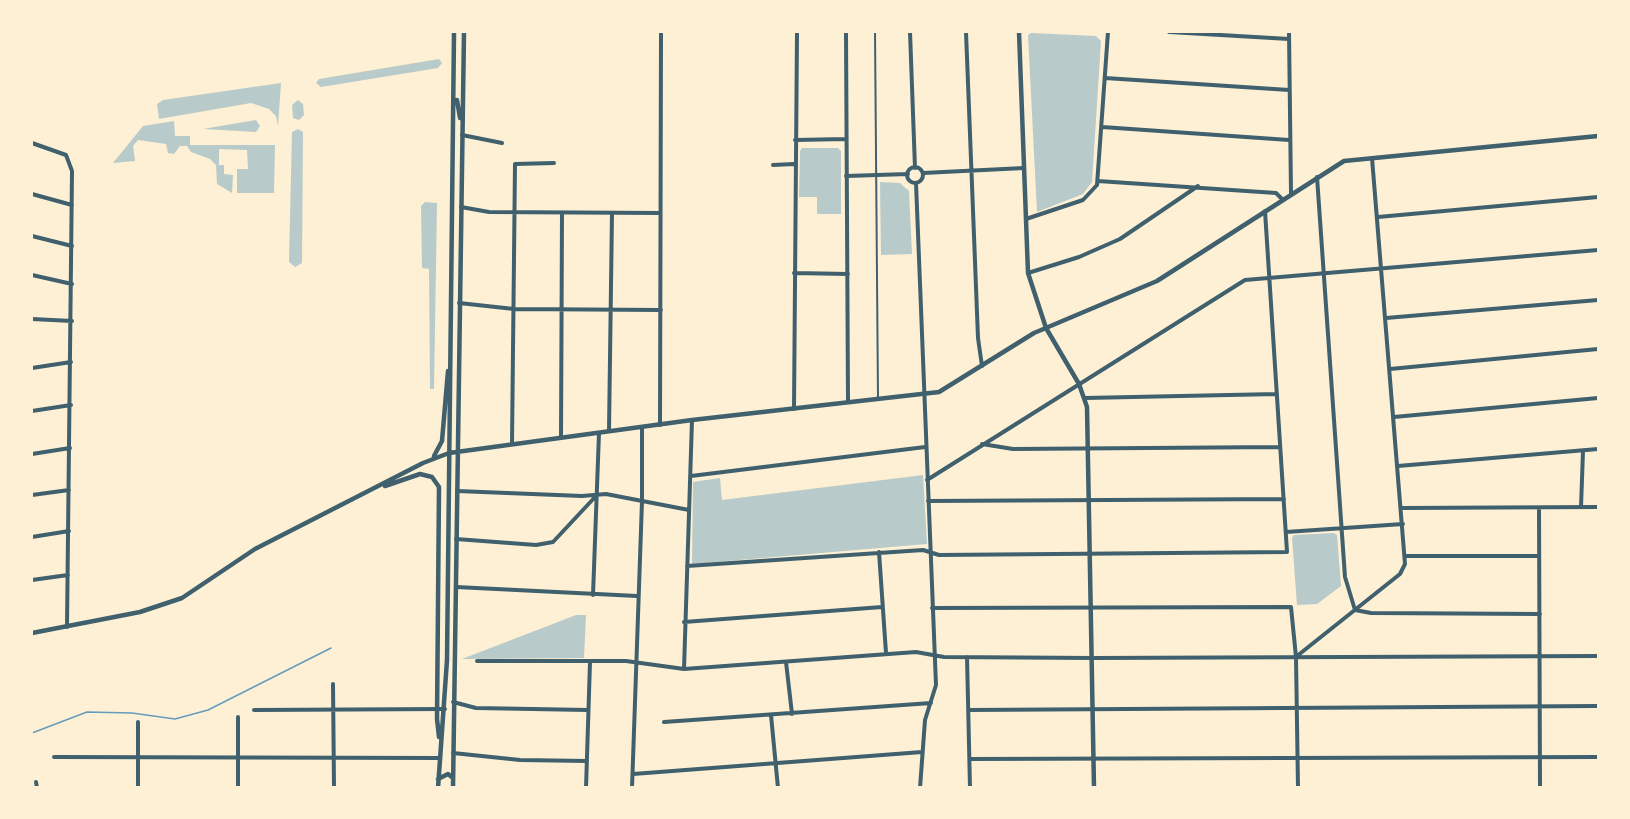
<!DOCTYPE html>
<html>
<head>
<meta charset="utf-8">
<style>
  body { margin:0 }
  #map { position:relative; width:1630px; height:819px; overflow:hidden; background:#fdf0d5; font-family:Literata,serif }
  canvas { display:block }
  .frame { position:absolute; inset:0; border:33px solid #fdf0d5; pointer-events:none }
</style>
</head>
<body>
<div id="map">
<canvas width="1630" height="819"></canvas>
<div class="frame"></div>
</div>
<script>
const ctx = document.querySelector('canvas').getContext('2d');
ctx.lineJoin = 'round';
function fillPath(path, color) { ctx.fillStyle = color; ctx.fill(path, 'evenodd'); }
const toPath = rows => new Path2D(rows.map(r => 'M' + r).join(''));
function strokePath(path, color, width, dash) { ctx.strokeStyle = color; ctx.lineWidth = width; ctx.lineCap = dash ? 'butt' : 'round'; ctx.setLineDash(dash || []); ctx.stroke(path); }
fillPath(toPath([
  [1031,33,1096,36,1101,41,1092,182,1083,194,1037,212,1028,35],
  [439,59,442,63,438,68,321,87,316,83,319,79],
  [281,83,278,126,276,116,269,109,251,103,159,119,157,104,163,100],
  [298,100,303,104,304,115,299,120,293,118,292,105],
  [256,120,260,126,256,132,203,129],
  [174,121,175,136,190,136,190,145,275,145,274,193,237,193,237,169,248,169,247,150,219,149,219,165,224,165,224,174,233,175,232,193,217,184,216,165,210,159,191,152,187,146,180,146,174,154,168,153,166,144,138,140,133,146,135,161,113,163,143,126],
  [298,129,303,132,302,263,295,267,289,262,292,132],
  [802,148,838,148,841,151,841,214,817,214,817,197,799,197,800,151],
  [880,182,900,183,909,191,912,254,881,255],
  [425,202,437,203,434,389,430,389,429,269,422,268,421,206],
  [923,475,927,544,692,564,693,482,720,478,722,500],
  [1334,533,1337,535,1341,586,1317,604,1297,605,1292,538,1294,535],
  [576,615,586,615,584,658,462,659]
]), '#b9caca');
strokePath(toPath([
  [32,733,87,712,132,713,175,719,208,710,331,648]
]), '#669bbc', 1.5);
strokePath(toPath([
  [875,32,878,399]
]), '#3f606c', 2);
strokePath(toPath([
  [846,32,848,402],
  [910,32,915,168],
  [966,32,978,338,982,366],
  [1169,32,1289,39],
  [1289,32,1291,193],
  [1105,78,1289,90],
  [1102,127,1289,140],
  [462,135,502,143],
  [795,140,846,139],
  [32,143,66,155,72,171,67,627],
  [773,165,794,164],
  '907 175a8 8 0 1 1 16 0a8 8 0 1 1-16 0Z',
  [923,173,1024,168],
  [846,176,908,174],
  [1317,177,1345,577,1355,610,1371,613,1540,614],
  [1098,181,1276,193,1282,199],
  [916,183,936,685,925,720,920,788],
  [32,194,72,205],
  [461,207,489,212,660,213],
  [1378,217,1598,197],
  [1026,219,1083,200,1097,185,1108,32],
  [32,236,72,246],
  [794,273,848,274],
  [1028,273,1079,257,1120,239,1198,186],
  [32,275,72,284],
  [459,303,514,309,661,310],
  [1386,318,1598,300],
  [32,319,72,321],
  [32,368,71,362],
  [1390,369,1598,349],
  [1085,398,1277,394],
  [794,409,797,32],
  [32,411,71,405],
  [1394,417,1598,398],
  [660,425,661,32],
  [609,431,612,213],
  [561,437,562,213],
  [512,443,515,164,554,163],
  [982,444,1013,449,1280,447],
  [32,454,70,448],
  [1398,466,1598,449],
  [691,476,925,447],
  [927,480,1245,280,1598,250],
  [457,491,582,496,606,494,689,510],
  [32,495,69,490],
  [928,501,1284,499],
  [1581,507,1583,451],
  [1401,508,1598,507],
  [1539,508,1540,788],
  [1286,532,1403,524],
  [32,537,69,531],
  [456,539,536,545,553,542,596,496],
  [879,552,886,653],
  [1405,556,1539,556],
  [687,566,923,550,939,555,1287,552,1265,211],
  [32,580,68,575],
  [456,587,637,596],
  [593,595,599,433],
  [932,608,1291,607,1296,657,1298,788],
  [684,622,882,607],
  [1297,656,1400,574,1405,564,1372,158],
  [967,657,970,788],
  [477,661,626,661,684,669,916,652,944,657,1093,658,1598,656],
  [786,662,792,714],
  [684,669,692,420],
  [333,684,334,788],
  [453,702,476,708,588,710],
  [254,710,445,709],
  [969,710,1598,706],
  [771,715,778,788],
  [664,722,931,703],
  [453,753,520,760,587,761],
  [54,757,439,758],
  [970,759,1598,757],
  [633,774,922,752],
  [36,782,37,788],
  [138,788,138,722],
  [238,788,238,717],
  [586,788,590,662],
  [632,788,642,501,642,427]
]), '#3f606c', 4);
strokePath(toPath([
  [1019,32,1028,273,1046,328,1079,384,1087,407,1094,788],
  [457,100,460,118],
  [434,456,442,441,448,371],
  [385,486,420,474,432,477,439,487,437,719,439,737],
  [32,633,140,612,182,598,255,549,423,463,449,453,692,420,939,392,1034,333,1157,281,1344,161,1598,136],
  [438,779,448,774,453,778],
  [438,788,447,660,454,32],
  [453,788,464,32]
]), '#3f606c', 4.5);
</script>
</body>
</html>
